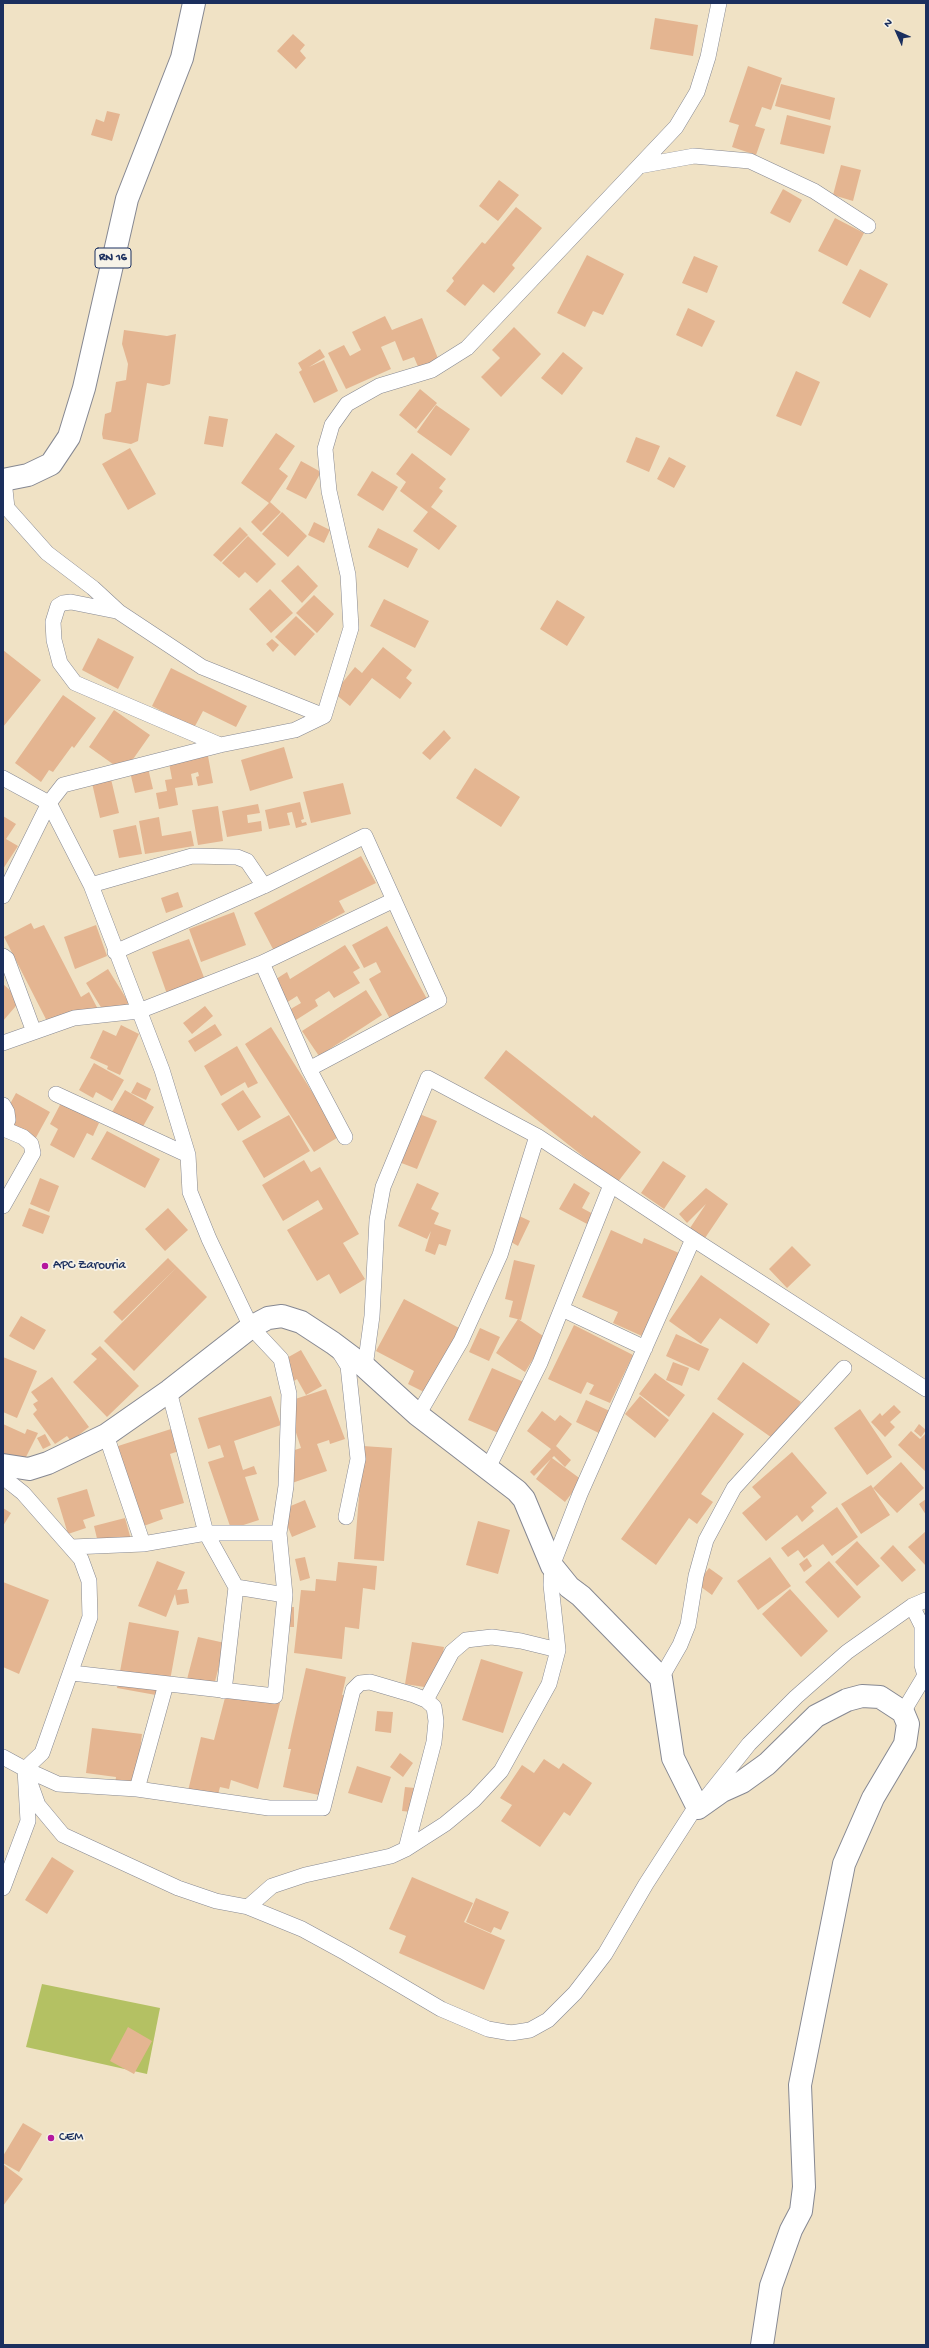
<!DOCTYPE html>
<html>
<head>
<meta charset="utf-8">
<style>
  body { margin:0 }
  #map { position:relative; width:929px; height:2348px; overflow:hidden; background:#f0e2c5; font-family:"Gochi Hand",sans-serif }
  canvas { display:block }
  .frame { position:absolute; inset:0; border:4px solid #1b2f5e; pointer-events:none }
  .north { position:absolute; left:877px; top:12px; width:40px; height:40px; -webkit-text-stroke:3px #f7f3e8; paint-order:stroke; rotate:315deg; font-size:11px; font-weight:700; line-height:16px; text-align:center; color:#1b2f5e }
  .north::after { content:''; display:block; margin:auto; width:14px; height:18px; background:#1b2f5e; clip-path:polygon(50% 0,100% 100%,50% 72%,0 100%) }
</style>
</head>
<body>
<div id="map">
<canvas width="929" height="2348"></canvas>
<div class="frame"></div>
<div class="north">N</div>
</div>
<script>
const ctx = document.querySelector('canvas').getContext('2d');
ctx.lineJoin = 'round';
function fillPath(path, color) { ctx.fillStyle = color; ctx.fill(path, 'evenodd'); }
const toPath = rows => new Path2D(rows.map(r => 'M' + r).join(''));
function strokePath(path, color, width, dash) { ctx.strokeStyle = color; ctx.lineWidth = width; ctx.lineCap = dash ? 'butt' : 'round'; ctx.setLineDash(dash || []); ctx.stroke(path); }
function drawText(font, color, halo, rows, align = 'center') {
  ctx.font = font + ' "Gochi Hand",sans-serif'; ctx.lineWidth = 3.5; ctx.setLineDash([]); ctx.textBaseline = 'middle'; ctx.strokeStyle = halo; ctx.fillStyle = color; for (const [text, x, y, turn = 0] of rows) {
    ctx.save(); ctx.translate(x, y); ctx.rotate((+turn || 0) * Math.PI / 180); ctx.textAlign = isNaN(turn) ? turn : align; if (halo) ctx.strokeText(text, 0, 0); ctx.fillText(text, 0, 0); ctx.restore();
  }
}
fillPath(toPath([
  [42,1984,160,2008,147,2074,26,2047]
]), '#b4c163');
fillPath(toPath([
  [655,18,698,25,693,56,650,49],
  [293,34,305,45,300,51,306,58,296,69,277,51],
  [748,66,782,78,771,110,762,107,755,126,765,129,756,155,732,147,739,125,729,122],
  [781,84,835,98,830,120,775,106],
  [107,111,120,114,112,141,91,135,96,119,104,122],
  [787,115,831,126,824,154,780,144],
  [841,165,861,170,853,201,833,195],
  [499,180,519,195,498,221,479,206],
  [783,189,802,200,790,223,770,213],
  [516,207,542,228,512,265,515,268,494,293,483,284,465,306,446,291,454,281,452,278,482,242,485,244],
  [835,218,864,233,847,266,818,251],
  [587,255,624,274,603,315,593,311,585,327,557,313],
  [694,256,718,266,707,293,682,283],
  [860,269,888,284,870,318,842,303],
  [688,308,715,321,702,347,676,335],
  [385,316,392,330,422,318,439,361,419,369,414,357,403,361,395,341,381,347,391,369,346,389,328,353,344,345,350,356,361,350,352,332],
  [514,327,541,354,501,397,481,377,500,358,492,350],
  [124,330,167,336,176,334,170,384,163,386,147,383,138,441,131,444,103,439,102,434,105,414,111,412,116,382,126,380,128,364,122,344],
  [320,349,325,357,309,367,324,360,338,391,314,403,299,372,302,370,298,363],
  [563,352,583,368,562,395,541,378],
  [796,371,820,382,801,426,776,416],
  [420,389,437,403,416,429,399,415],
  [436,405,470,429,451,456,417,432],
  [209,416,228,419,223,447,204,444],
  [276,433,295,446,279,469,288,476,270,502,281,512,261,532,251,522,269,503,241,483],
  [636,437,660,446,649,472,626,462],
  [130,448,156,494,128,510,102,464],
  [412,453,446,479,439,488,443,491,431,507,457,526,439,550,413,531,428,512,400,491,406,482,396,474],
  [669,457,686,466,674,488,657,479],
  [301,461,321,472,306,499,286,489],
  [372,471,398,487,383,511,357,495],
  [282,512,307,536,288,557,262,534],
  [314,522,330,530,324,543,308,535],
  [240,527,248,535,221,562,213,555],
  [378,528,418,549,408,568,368,547],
  [248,536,276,564,257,583,245,572,239,578,222,563],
  [298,565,318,586,302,603,281,581],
  [270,589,293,613,271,633,249,609],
  [314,595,334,614,317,633,296,613],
  [384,599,429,621,415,648,370,626],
  [557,600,585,617,567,646,540,629],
  [296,616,315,634,295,656,275,637],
  [98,638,134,657,118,689,82,670],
  [272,639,279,645,273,652,266,644],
  [383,647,412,670,406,678,412,683,400,699,372,678,350,706,334,693,355,667,362,673],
  [3,650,41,680,3,727],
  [171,668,247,706,236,727,203,711,194,728,152,706],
  [63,695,96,718,74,748,72,746,53,772,49,770,41,782,15,763],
  [114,710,150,735,124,772,89,747],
  [444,730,451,738,430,760,422,753],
  [284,747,293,778,250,791,241,760],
  [208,756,213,783,198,786,196,777,199,776,198,772,191,774,193,785,175,788,178,805,159,809,156,793,167,791,165,780,172,779,169,763],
  [148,768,153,789,135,793,130,772],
  [475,768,520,797,501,827,456,798],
  [111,779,119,813,100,818,92,783],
  [343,783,351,814,311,823,303,792],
  [300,802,304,819,301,820,302,823,306,822,307,825,296,828,292,812,287,813,290,825,269,829,265,810],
  [258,804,260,813,247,815,248,823,261,821,262,831,227,837,222,811],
  [218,806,223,841,198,845,192,810],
  [3,816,16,824,6,839,18,846,3,869],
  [159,817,162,836,191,831,194,846,145,854,139,821],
  [136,825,142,854,119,858,113,830],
  [361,856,376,883,339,901,345,912,274,951,254,913],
  [178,892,183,907,166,913,161,898],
  [234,912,246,945,201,962,189,929],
  [31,923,34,929,44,925,81,997,89,992,101,1015,52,1031,4,937],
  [96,925,107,956,75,969,64,937],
  [387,926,427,999,390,1019,369,979,381,972,376,962,364,968,352,945],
  [189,939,205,980,167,994,152,952],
  [345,945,360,968,353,972,360,983,334,998,329,991,315,1000,318,1006,296,1020,289,1010,301,1003,297,996,286,1003,273,981,287,972,290,979],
  [108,969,129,1003,107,1017,86,983],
  [3,984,21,1000,3,1021],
  [366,990,382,1015,319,1056,302,1031],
  [205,1006,213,1016,192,1034,183,1023],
  [215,1024,222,1035,195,1052,188,1041],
  [121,1025,139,1034,120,1075,107,1069,108,1066,90,1058,103,1030,116,1036],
  [271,1027,340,1136,314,1152,245,1044],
  [237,1046,258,1083,248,1088,245,1082,221,1096,204,1066],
  [506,1050,592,1118,594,1115,641,1152,617,1183,484,1078],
  [94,1063,124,1080,112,1101,96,1092,93,1098,79,1090],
  [137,1082,151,1089,146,1100,131,1093],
  [125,1090,154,1107,141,1130,112,1112],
  [243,1090,261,1117,238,1131,221,1104],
  [16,1093,50,1112,33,1143,3,1117],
  [61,1103,99,1123,93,1136,87,1133,74,1158,50,1145,58,1129,50,1124],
  [412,1111,437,1121,417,1169,391,1159],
  [289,1115,310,1151,264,1178,242,1141],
  [107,1131,160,1159,145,1188,91,1159],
  [304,1160,311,1172,320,1167,359,1234,343,1243,365,1279,340,1294,329,1274,317,1281,287,1230,323,1209,318,1200,283,1221,262,1185],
  [663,1161,686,1176,664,1209,641,1193],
  [40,1178,59,1186,49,1212,30,1204],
  [417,1183,439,1193,431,1209,439,1213,434,1224,451,1230,446,1246,439,1244,435,1255,425,1251,431,1231,427,1239,398,1226],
  [574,1183,590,1193,582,1208,595,1215,589,1225,559,1209],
  [706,1188,728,1204,705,1238,690,1228,706,1204,687,1223,679,1214],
  [29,1208,50,1216,43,1234,22,1226],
  [168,1208,188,1230,165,1251,145,1229],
  [515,1214,530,1221,518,1246,504,1238],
  [611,1230,642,1244,644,1238,679,1253,642,1336,613,1323,618,1312,582,1297],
  [792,1246,811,1265,787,1288,769,1269],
  [168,1258,177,1267,122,1321,113,1312],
  [514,1260,535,1265,521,1320,509,1317,513,1301,505,1299],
  [177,1267,207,1297,134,1371,104,1341],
  [701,1275,770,1324,757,1344,720,1318,701,1344,669,1321],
  [404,1299,461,1329,434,1397,408,1384,414,1371,376,1351],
  [21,1316,46,1330,34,1350,9,1336],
  [518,1319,546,1338,525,1372,496,1353],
  [574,1325,633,1355,610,1403,589,1394,594,1385,587,1382,581,1394,548,1379],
  [480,1328,500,1337,489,1361,469,1352],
  [676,1334,709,1349,699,1371,666,1356],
  [100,1346,139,1386,107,1417,73,1382,97,1359,91,1354],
  [301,1350,322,1386,306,1395,297,1379,288,1385,276,1364],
  [3,1357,37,1371,17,1418,3,1412],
  [673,1362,689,1368,682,1386,666,1380],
  [743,1362,801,1402,775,1440,717,1399],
  [492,1368,526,1383,503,1435,468,1420],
  [655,1373,685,1395,669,1417,639,1394],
  [52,1377,89,1427,71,1441,67,1436,55,1444,33,1414,37,1410,33,1404,38,1401,31,1392],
  [326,1389,345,1439,330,1444,329,1440,317,1444,327,1471,292,1483,282,1454,301,1448,286,1402],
  [271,1396,281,1425,234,1441,243,1470,254,1466,257,1474,245,1477,259,1520,231,1529,208,1462,224,1457,220,1445,208,1449,198,1418],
  [640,1396,669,1420,655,1438,625,1414],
  [586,1400,614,1413,603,1435,576,1422],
  [894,1405,901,1412,890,1422,895,1427,885,1437,871,1422,880,1413,882,1416],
  [860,1409,892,1457,867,1475,834,1428],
  [542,1411,555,1421,560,1415,572,1424,556,1446,571,1460,565,1467,554,1456,552,1458,582,1480,565,1502,536,1479,551,1459,534,1476,530,1472,551,1449,527,1431],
  [713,1412,744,1434,701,1494,713,1502,697,1524,689,1518,656,1565,621,1539],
  [3,1424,25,1434,27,1429,38,1433,22,1465,3,1456],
  [919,1424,926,1430,921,1437,914,1431],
  [171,1429,179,1451,170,1454,184,1503,160,1510,163,1519,141,1527,115,1447],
  [911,1431,920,1439,926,1433,926,1472,898,1445],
  [45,1434,51,1445,43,1449,37,1438],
  [363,1446,392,1448,384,1561,354,1559],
  [792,1452,827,1493,811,1507,814,1511,802,1522,797,1515,766,1541,742,1513,761,1497,752,1487],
  [901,1462,924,1488,897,1513,873,1488],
  [871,1485,890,1515,861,1534,841,1504],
  [87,1489,95,1516,83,1520,86,1528,68,1534,57,1498],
  [926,1499,926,1515,919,1504],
  [305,1500,316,1527,292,1537,281,1510],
  [837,1507,858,1537,832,1556,823,1544,804,1558,798,1550,788,1557,781,1548],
  [3,1508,11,1513,3,1526],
  [125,1518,132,1543,100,1551,94,1526],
  [478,1521,510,1530,498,1574,466,1565],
  [926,1531,926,1566,908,1547],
  [857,1541,880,1566,857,1586,835,1562],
  [893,1545,916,1570,902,1582,880,1558],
  [305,1557,310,1578,300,1581,295,1559],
  [770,1557,791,1586,758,1610,737,1581],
  [807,1558,812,1566,804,1572,799,1564],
  [157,1561,185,1572,177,1590,187,1589,189,1603,177,1605,175,1594,166,1617,138,1606],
  [829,1561,861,1597,838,1618,805,1582],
  [338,1562,377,1566,375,1590,363,1588,359,1629,345,1627,342,1659,294,1653,301,1590,315,1591,316,1579,336,1581],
  [709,1568,723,1578,712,1595,697,1584],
  [3,1582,49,1600,19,1674,3,1667],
  [790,1589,828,1631,801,1657,762,1614],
  [285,1607,294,1607,294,1627,284,1627],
  [129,1622,179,1631,167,1697,117,1688],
  [198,1637,225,1643,212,1693,185,1687],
  [412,1642,444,1647,437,1689,405,1684],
  [481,1659,523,1672,503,1733,462,1720],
  [306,1668,346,1677,342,1695,356,1698,323,1796,283,1787,291,1749,288,1749],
  [227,1690,280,1703,258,1789,231,1780,229,1789,220,1787,216,1802,187,1795,201,1737,214,1740],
  [377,1711,393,1712,391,1733,375,1731],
  [92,1728,142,1734,135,1794,114,1791,116,1777,86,1773],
  [400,1753,413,1763,403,1777,390,1767],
  [544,1759,559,1769,563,1763,592,1783,570,1816,564,1812,540,1847,501,1821,512,1805,500,1798,522,1765,534,1773],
  [357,1766,391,1777,382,1803,348,1793],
  [405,1787,424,1789,421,1813,402,1811],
  [52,1857,74,1871,47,1914,25,1900],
  [412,1877,473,1903,464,1922,505,1940,484,1990,399,1953,406,1936,389,1929],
  [476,1898,509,1912,501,1930,494,1927,491,1933,466,1922],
  [128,2027,152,2041,134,2074,110,2061],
  [23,2123,42,2134,19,2172,3,2163,3,2156],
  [3,2164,23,2179,3,2206]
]), '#e4b591');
const street = toPath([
  [639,166,694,156,750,161,814,191,868,226],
  [4,480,7,508,47,553,93,588,119,612,202,667,324,716,351,628,348,575,329,491,325,449,332,425,347,404,379,386,432,370,467,348,676,127,697,92,708,57,719,3],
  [116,611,71,602,63,603,58,606,53,622,54,640,60,663,75,683,220,745],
  [3,778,49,803,91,885,162,1070,188,1155,190,1192,209,1239,251,1327,281,1359,289,1394,286,1486,279,1533,285,1595,275,1696,72,1673],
  [91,885,192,856,237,857,247,861,264,886],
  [3,896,49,803,63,785,220,745,295,730,324,716],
  [3,956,7,959,34,1032],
  [262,963,394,900],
  [3,1043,74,1018,139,1011,262,963,309,1069,439,1000,365,836,264,886,115,952],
  [309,1069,345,1137],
  [56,1094,188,1155],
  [3,1105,7,1112,8,1120,3,1130],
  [3,1206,33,1153,31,1144,23,1137,4,1129],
  [693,1239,926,1389],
  [562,1309,645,1348],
  [338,1350,348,1366,358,1459,346,1517],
  [169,1391,206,1533,236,1587,224,1691],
  [418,1415,461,1341,500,1255,537,1136],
  [106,1435,143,1544],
  [488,1468,540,1363,611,1185],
  [3,1477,23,1493,81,1559,89,1581,90,1617,42,1753,25,1769,28,1821,3,1888],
  [72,1547,143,1544,206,1533,279,1533],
  [236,1587,285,1595],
  [912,1606,922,1626,922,1665,926,1679],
  [661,1678,680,1645,688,1625,696,1576,706,1540,734,1488,844,1368],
  [426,1700,452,1652,466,1640,492,1637,521,1641,558,1650],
  [903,1712,924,1677],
  [3,1757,25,1769,38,1805,63,1835,178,1888,216,1901,248,1907,302,1929,346,1953,441,2009,488,2029,511,2033,530,2030,548,2020,575,1993,605,1954,646,1884,693,1811,698,1808,749,1744,796,1697,847,1652,912,1606,926,1600],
  [25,1769,58,1784,137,1789,269,1808,323,1808,353,1690,360,1683,370,1682,414,1695,426,1700,434,1707,436,1721,434,1742,406,1849],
  [137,1789,166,1684],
  [248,1907,272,1886,305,1875,391,1856,406,1849,445,1824,474,1800,501,1771,549,1684,558,1650,551,1585,552,1566,580,1494,693,1239,537,1136,428,1078,383,1187,377,1220,372,1316,365,1367]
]);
const secondary = toPath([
  [3,1465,29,1469,48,1463,106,1435,169,1391,251,1327,268,1318,282,1316,301,1322,333,1343,365,1367,418,1415,517,1491,524,1499,552,1566,569,1587,581,1596,661,1678,673,1758,698,1808,722,1791,742,1782,767,1764,816,1716,847,1700,862,1696,880,1697,903,1712,908,1724,905,1744,873,1798,844,1864,800,2085,804,2187,801,2211,791,2230,771,2286,762,2345]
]);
const primary = toPath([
  [3,480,28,475,51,464,69,437,84,388,127,199,182,58,194,3]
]);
strokePath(street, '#868892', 16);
strokePath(secondary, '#868892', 24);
strokePath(primary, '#868892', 24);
strokePath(street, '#fff', 15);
strokePath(secondary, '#fff', 22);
strokePath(primary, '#fff', 22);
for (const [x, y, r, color] of [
  [45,1266,4,"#b5179e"],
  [51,2138,4,"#b5179e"]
]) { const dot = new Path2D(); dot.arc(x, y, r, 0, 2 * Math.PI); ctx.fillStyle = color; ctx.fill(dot); strokePath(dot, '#f7f3e8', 1.5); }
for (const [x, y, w] of [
  [113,258,36]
]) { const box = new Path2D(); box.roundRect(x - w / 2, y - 10, w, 20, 3); ctx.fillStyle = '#f7f3e8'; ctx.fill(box); strokePath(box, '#1b2f5e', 1); }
drawText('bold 12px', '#1b2f5e', null, [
  ["RN 16",113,258]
]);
drawText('13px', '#1b2f5e', '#f7f3e8', [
  ["APC Zarouria",53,1266],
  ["CEM",59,2138]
], 'left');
</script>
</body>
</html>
